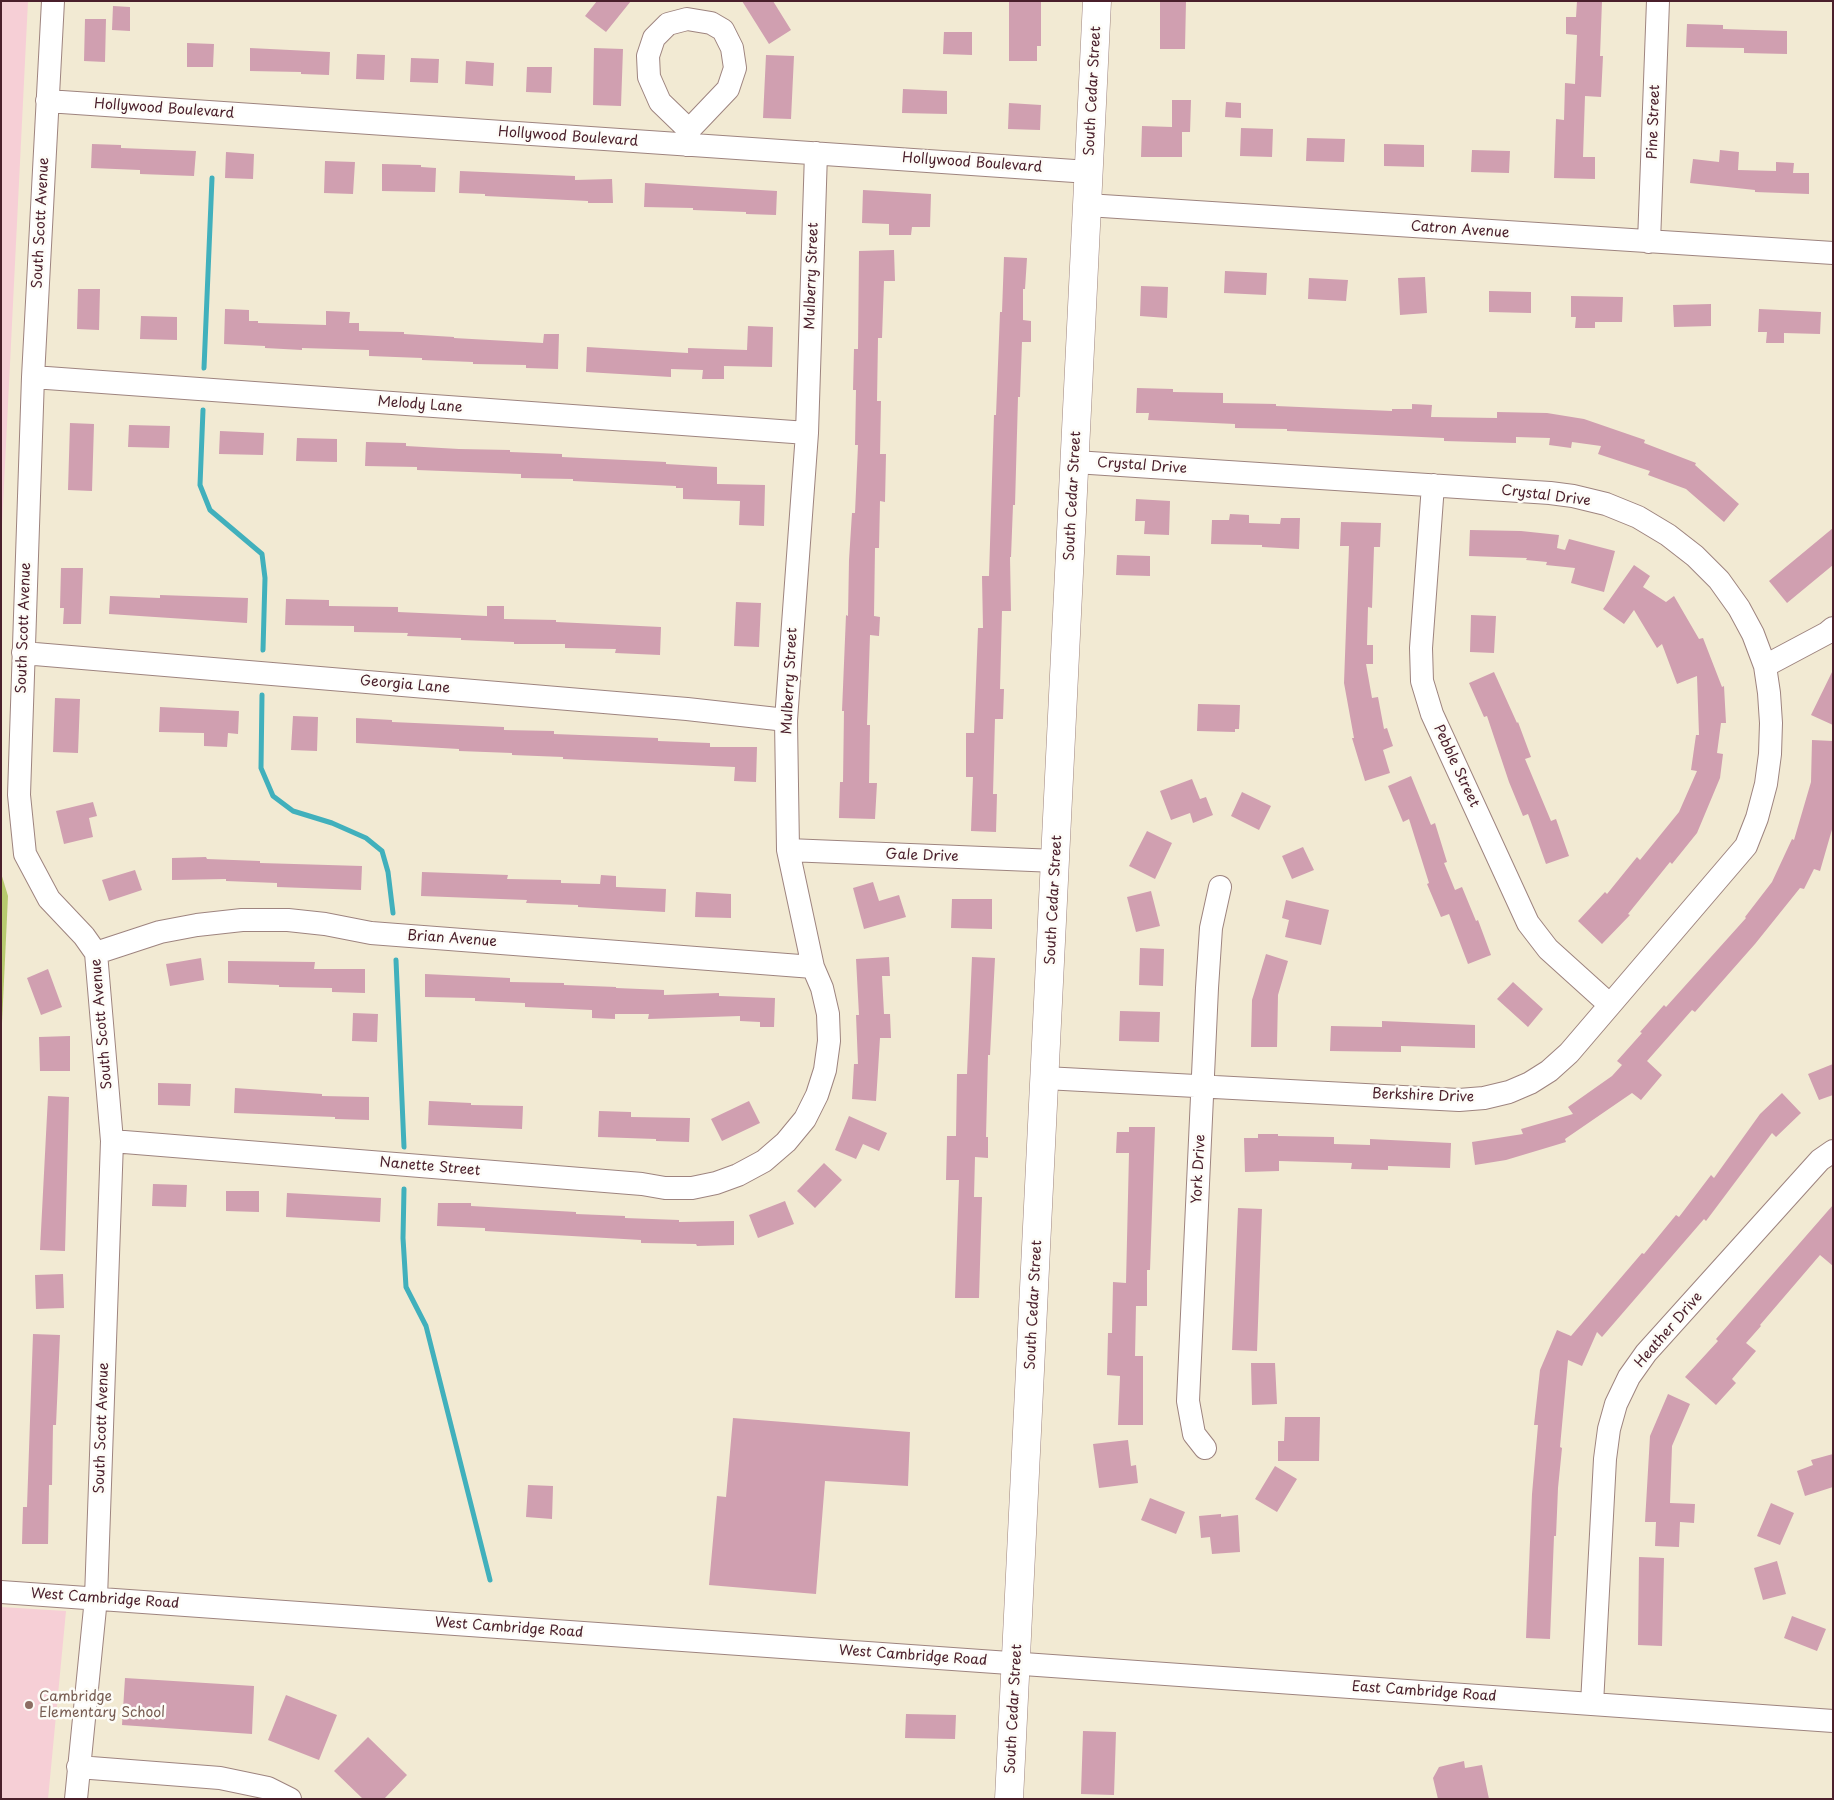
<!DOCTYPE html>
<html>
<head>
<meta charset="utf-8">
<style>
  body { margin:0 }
  #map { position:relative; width:1834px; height:1800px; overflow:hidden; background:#f2ead3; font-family:"Playpen Sans",sans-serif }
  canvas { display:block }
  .frame { position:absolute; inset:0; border:2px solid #4a1f2b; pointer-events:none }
</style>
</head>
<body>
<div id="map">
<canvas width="1834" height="1800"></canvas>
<div class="frame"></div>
</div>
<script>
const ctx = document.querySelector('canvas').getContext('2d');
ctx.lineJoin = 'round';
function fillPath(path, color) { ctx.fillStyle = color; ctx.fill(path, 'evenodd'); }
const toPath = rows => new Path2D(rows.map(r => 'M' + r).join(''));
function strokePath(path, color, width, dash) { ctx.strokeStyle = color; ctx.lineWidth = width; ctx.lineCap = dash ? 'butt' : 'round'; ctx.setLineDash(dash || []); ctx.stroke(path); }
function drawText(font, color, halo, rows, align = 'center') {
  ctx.font = font + ' "Playpen Sans",sans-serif'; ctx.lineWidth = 5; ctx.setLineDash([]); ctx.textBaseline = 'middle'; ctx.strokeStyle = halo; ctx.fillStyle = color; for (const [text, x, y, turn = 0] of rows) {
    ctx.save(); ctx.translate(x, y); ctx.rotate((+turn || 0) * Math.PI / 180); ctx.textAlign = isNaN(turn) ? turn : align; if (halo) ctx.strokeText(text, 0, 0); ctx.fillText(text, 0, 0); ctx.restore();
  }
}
fillPath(toPath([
  [1,1,28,1,2,525,1,525],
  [1,1607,66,1611,48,1799,1,1799]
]), '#f6cfd6');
fillPath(toPath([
  [1,873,8,896,1,1044]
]), '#b7ca6e');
strokePath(toPath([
  [204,368,212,178],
  [203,410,200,485,210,510,262,554,265,578,263,650],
  [262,695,261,768,273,796,293,811,332,823,366,838,382,851,388,872,393,913],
  [396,960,404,1147],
  [404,1189,403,1238,406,1287,426,1326,490,1580]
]), '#41b0bc', 5);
fillPath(toPath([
  [597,1,631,1,606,32,585,16],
  [742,1,773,1,791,30,769,44],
  [1009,1,1041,1,1041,46,1037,46,1037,61,1009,61],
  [1160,1,1186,1,1185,49,1160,49],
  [1577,1,1602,1,1600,56,1603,56,1601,97,1585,96,1583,157,1595,157,1595,179,1554,178,1556,119,1564,120,1565,83,1575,84,1577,35,1566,34,1566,17,1576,17],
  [113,6,130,7,130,31,112,30],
  [85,19,106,19,105,62,84,61],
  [1687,24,1723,25,1723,29,1787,31,1787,54,1744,53,1744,48,1686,47],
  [944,32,972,32,972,55,943,54],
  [187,43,214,44,213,67,187,67],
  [250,48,330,52,329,75,301,74,301,72,250,71],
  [594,48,623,49,621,106,593,105],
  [357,54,385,55,384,80,356,79],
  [766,55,794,56,791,119,763,118],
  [411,58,439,59,438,83,410,82],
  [466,61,494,63,493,86,465,84],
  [527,67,552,67,551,93,526,92],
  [903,89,947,91,947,114,902,113],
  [1172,100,1191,100,1190,132,1182,132,1182,157,1141,157,1142,126,1172,127],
  [1226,102,1241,103,1241,118,1225,117],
  [1009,103,1041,105,1040,130,1008,129],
  [1241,128,1273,129,1272,157,1240,156],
  [1307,138,1345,139,1344,162,1306,161],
  [92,144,121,145,121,148,196,151,194,176,140,174,140,170,91,168],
  [1384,144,1424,145,1424,167,1384,166],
  [1472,150,1510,151,1509,173,1471,172],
  [1720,150,1739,152,1738,170,1776,171,1776,162,1794,163,1793,173,1809,173,1809,194,1755,192,1755,190,1690,183,1693,159,1719,162],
  [226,152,254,154,253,179,225,178],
  [325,161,355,162,353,194,324,193],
  [382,164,421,165,421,167,436,168,435,192,382,191],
  [460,171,575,176,575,180,612,179,613,203,588,203,588,201,485,196,485,194,459,193],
  [645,183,777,191,776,215,746,214,746,212,693,210,693,208,644,207],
  [863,190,931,194,930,227,912,227,911,235,889,235,889,224,862,223],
  [894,250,895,281,884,281,882,338,878,338,877,401,881,401,880,454,886,454,885,502,880,501,879,548,875,548,874,616,880,617,879,636,870,635,867,725,870,725,869,783,877,783,875,819,839,818,840,782,843,782,844,711,842,711,846,615,848,616,849,560,852,513,855,513,858,445,855,445,856,390,853,390,854,349,858,349,859,251],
  [1004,257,1027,258,1025,289,1023,289,1023,320,1031,321,1031,342,1022,342,1020,397,1018,397,1015,505,1013,505,1011,557,1010,557,1011,611,1002,611,1000,689,1004,689,1003,719,995,719,993,794,997,794,996,832,971,831,973,777,966,777,966,733,974,733,978,628,983,628,982,576,989,576,994,415,996,415,1000,312,1002,312],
  [1225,271,1267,273,1266,295,1224,293],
  [1425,277,1427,313,1400,315,1398,278],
  [1309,278,1348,280,1346,301,1308,299],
  [1141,286,1168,287,1167,318,1140,316],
  [78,289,100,289,99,330,77,329],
  [1489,291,1531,292,1531,313,1489,312],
  [1571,296,1623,297,1622,322,1595,322,1595,328,1575,328,1576,317,1571,317],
  [1711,304,1711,326,1674,327,1673,305],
  [225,309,249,310,249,321,258,321,258,323,326,325,326,311,350,312,349,323,359,323,359,331,404,332,404,334,454,337,454,338,543,343,544,334,559,334,558,369,526,368,526,365,473,364,473,362,422,360,422,358,369,356,369,350,302,348,302,350,265,348,265,346,224,344],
  [1759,309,1821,312,1820,334,1784,333,1784,343,1766,343,1767,332,1758,332],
  [141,316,177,317,177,340,140,339],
  [748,326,773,327,772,367,724,366,724,379,702,379,703,370,671,369,671,377,586,372,587,347,688,353,688,348,747,350],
  [1137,388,1173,389,1173,392,1223,393,1223,403,1276,404,1276,406,1392,411,1392,409,1412,409,1412,404,1432,405,1431,417,1497,418,1497,412,1547,413,1584,419,1645,440,1644,443,1696,463,1695,465,1739,504,1724,522,1686,489,1648,475,1650,471,1598,454,1601,446,1572,442,1571,448,1549,445,1550,438,1516,437,1516,443,1444,441,1444,438,1287,431,1287,429,1235,428,1235,424,1148,420,1149,413,1136,413],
  [70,423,94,424,92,491,68,490],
  [129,425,170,426,169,448,128,447],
  [220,431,264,433,263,455,219,454],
  [297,438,337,439,337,462,296,461],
  [366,442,406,443,406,446,459,449,510,450,510,452,562,454,562,457,666,462,666,464,717,467,717,484,765,485,764,526,739,525,740,501,683,499,683,488,676,488,676,486,573,481,573,479,521,478,521,474,417,470,417,467,365,466],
  [1136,499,1170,501,1169,535,1144,534,1145,521,1135,521],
  [1230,514,1249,515,1249,523,1280,524,1281,518,1300,518,1299,549,1262,547,1262,545,1211,544,1212,520,1229,520],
  [1341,522,1381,523,1380,547,1374,547,1372,608,1368,607,1367,645,1373,645,1373,664,1366,664,1372,698,1378,697,1384,729,1387,728,1393,746,1383,750,1390,773,1365,781,1352,738,1354,738,1344,683,1349,546,1340,546],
  [1833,528,1833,565,1787,603,1769,581],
  [1470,530,1521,531,1559,535,1557,548,1565,550,1569,539,1615,551,1604,592,1571,583,1575,568,1546,565,1547,562,1526,560,1527,558,1469,556],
  [1117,555,1150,556,1150,576,1116,575],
  [1634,565,1650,576,1643,587,1666,602,1674,596,1699,639,1703,638,1722,687,1724,686,1726,723,1721,723,1717,753,1723,754,1720,778,1697,833,1672,864,1670,862,1628,914,1630,915,1602,944,1578,921,1605,892,1607,894,1637,857,1640,860,1679,812,1697,771,1691,770,1696,735,1699,735,1697,676,1677,684,1662,644,1657,648,1634,610,1624,624,1603,609],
  [61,568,83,568,81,624,63,624,64,608,60,608],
  [160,595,248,598,247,623,109,614,110,596,160,598],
  [286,599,329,600,329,606,398,607,398,612,487,616,487,606,504,606,504,619,556,620,556,622,661,627,660,655,615,653,616,649,565,648,565,644,514,644,514,642,461,640,461,638,407,636,408,633,354,632,354,626,285,625],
  [736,602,761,603,759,647,734,646],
  [1471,615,1496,616,1494,653,1470,652],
  [1833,670,1833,725,1811,715],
  [1494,672,1517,723,1518,722,1531,757,1525,759,1551,821,1556,819,1569,856,1546,864,1528,814,1523,816,1509,782,1487,716,1484,717,1469,683],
  [55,698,80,699,78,753,53,752],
  [1198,704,1240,705,1239,729,1235,729,1235,732,1197,731],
  [160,707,239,711,238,734,228,733,227,747,204,746,204,733,159,732],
  [293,716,318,717,317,751,291,750],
  [356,718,392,720,392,722,504,727,504,730,554,731,554,734,658,738,658,741,710,743,710,747,757,747,756,782,734,781,735,767,563,759,563,757,512,755,512,753,459,751,459,749,356,743],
  [1812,740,1833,741,1833,826,1820,871,1814,869,1804,889,1800,888,1755,944,1695,1012,1692,1010,1647,1061,1662,1075,1641,1100,1632,1093,1565,1139,1566,1142,1506,1160,1475,1165,1472,1142,1523,1134,1521,1129,1573,1114,1568,1107,1612,1076,1622,1065,1617,1061,1642,1033,1640,1032,1664,1005,1666,1007,1746,918,1745,917,1772,882,1792,839,1794,840,1811,782],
  [1411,776,1431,825,1435,823,1447,862,1444,863,1455,890,1462,887,1476,921,1478,920,1491,955,1468,964,1449,914,1441,917,1427,884,1429,883,1409,819,1403,822,1388,786],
  [1192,779,1200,799,1206,797,1213,815,1193,823,1190,813,1171,820,1160,791],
  [1242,792,1271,806,1259,830,1231,816],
  [93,802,97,816,89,818,93,837,64,844,56,811],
  [1147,831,1172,843,1155,879,1129,866],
  [1303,847,1314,870,1292,879,1282,856],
  [206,857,207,859,260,861,260,863,362,866,361,890,277,887,277,883,226,881,226,879,172,880,172,858],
  [135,870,142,890,109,901,102,880],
  [422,872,508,875,507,879,561,880,561,883,600,884,601,875,616,876,616,887,666,889,665,912,578,907,578,905,526,903,527,900,421,896],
  [873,882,879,901,899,895,906,917,864,929,853,888],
  [1151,891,1160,926,1136,932,1127,897],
  [696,892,731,894,731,918,695,917],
  [952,899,992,899,992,929,951,928],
  [1286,900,1329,910,1321,945,1285,937,1289,920,1282,918],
  [1140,948,1164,949,1163,986,1139,985],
  [1266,954,1288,961,1278,995,1277,1047,1251,1047,1252,1000],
  [889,957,890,976,882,976,884,1014,890,1014,891,1038,880,1038,876,1101,852,1099,854,1064,858,1064,856,1015,859,1015,856,959],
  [972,957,995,958,990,1055,988,1055,986,1137,988,1137,988,1158,975,1157,974,1197,982,1197,979,1298,955,1298,959,1180,946,1180,947,1136,956,1136,957,1074,967,1074],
  [201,958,204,980,170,986,166,964],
  [228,961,315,962,314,969,365,969,365,993,332,992,332,988,279,987,279,985,228,983],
  [48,969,62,1007,41,1015,27,978],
  [425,974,510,978,510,982,564,983,564,985,616,987,616,988,664,990,664,995,719,993,719,996,775,998,774,1027,760,1027,760,1022,740,1021,740,1016,648,1019,649,1014,615,1014,615,1019,592,1018,592,1010,525,1007,525,1003,475,1001,475,998,425,997],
  [1513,982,1543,1009,1528,1027,1497,999],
  [1120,1011,1160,1012,1159,1042,1119,1041],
  [353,1013,378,1014,377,1042,352,1041],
  [1382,1021,1475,1025,1475,1048,1401,1046,1401,1052,1330,1051,1331,1026,1382,1027],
  [70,1036,70,1071,40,1071,39,1037],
  [1833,1064,1833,1095,1819,1100,1808,1074],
  [158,1083,191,1084,190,1106,158,1105],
  [235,1088,322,1094,322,1096,369,1097,369,1120,335,1119,335,1117,234,1113],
  [1782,1093,1801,1113,1776,1137,1772,1133,1706,1221,1704,1219,1602,1337,1597,1332,1582,1366,1568,1360,1560,1447,1562,1448,1558,1488,1556,1536,1554,1536,1550,1639,1526,1638,1532,1494,1538,1425,1534,1425,1540,1370,1557,1330,1571,1336,1642,1253,1644,1254,1676,1215,1679,1217,1711,1175,1714,1178,1760,1114],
  [48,1096,69,1097,65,1251,40,1250],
  [429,1101,471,1103,471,1105,523,1106,522,1129,428,1125],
  [749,1101,760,1123,722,1141,711,1119],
  [599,1111,631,1112,631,1117,690,1118,689,1142,656,1141,656,1139,598,1137],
  [849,1116,887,1133,879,1151,863,1144,856,1159,835,1150],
  [1129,1127,1155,1127,1150,1270,1147,1270,1147,1306,1136,1306,1135,1356,1143,1356,1143,1425,1118,1425,1120,1376,1107,1375,1108,1333,1112,1333,1113,1282,1126,1283,1129,1153,1116,1153,1117,1132,1129,1132],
  [1258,1134,1278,1134,1278,1136,1334,1137,1334,1144,1370,1145,1370,1139,1451,1143,1450,1168,1388,1166,1388,1170,1351,1169,1352,1163,1279,1161,1279,1171,1245,1172,1244,1138,1258,1138],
  [824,1163,842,1180,815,1208,797,1191],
  [153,1184,187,1185,186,1207,152,1206],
  [226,1191,259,1191,259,1212,226,1211],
  [287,1193,381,1198,380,1222,286,1217],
  [785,1201,794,1224,758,1238,749,1215],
  [438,1203,471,1203,471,1206,576,1212,576,1214,625,1216,625,1218,679,1220,679,1222,734,1221,734,1245,697,1246,696,1244,641,1243,641,1240,485,1231,485,1228,437,1226],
  [1833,1205,1833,1266,1820,1255,1760,1325,1761,1326,1746,1343,1756,1351,1732,1379,1736,1383,1716,1405,1685,1377,1718,1341,1716,1339],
  [1238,1208,1262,1209,1257,1351,1232,1350],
  [63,1274,64,1308,36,1309,35,1275],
  [33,1334,60,1335,56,1425,53,1425,52,1485,49,1485,48,1544,22,1544,23,1507,27,1507],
  [1251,1363,1275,1363,1277,1404,1252,1405],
  [1668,1394,1690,1404,1672,1446,1670,1503,1695,1504,1694,1523,1680,1522,1679,1547,1655,1546,1656,1522,1645,1522,1650,1436],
  [1285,1417,1320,1417,1319,1461,1278,1461,1278,1441,1284,1441],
  [733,1418,910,1432,908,1486,825,1481,816,1594,709,1585,717,1496,726,1497],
  [1128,1440,1131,1466,1136,1465,1138,1483,1099,1488,1093,1444],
  [1833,1454,1833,1487,1805,1496,1797,1471,1813,1465,1811,1460],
  [1275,1466,1297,1479,1277,1512,1255,1499],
  [528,1485,553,1486,552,1519,526,1517],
  [1150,1498,1185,1512,1176,1534,1141,1520],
  [1771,1503,1794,1513,1780,1545,1757,1536],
  [1221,1514,1221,1517,1238,1515,1240,1552,1212,1554,1210,1537,1201,1538,1199,1516],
  [1639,1557,1664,1558,1662,1646,1638,1645],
  [1777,1561,1786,1594,1763,1600,1754,1568],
  [1792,1616,1826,1629,1817,1651,1784,1638],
  [125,1678,254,1686,252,1734,122,1725],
  [286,1695,337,1715,319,1760,268,1740],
  [906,1714,956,1715,955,1739,905,1738],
  [1083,1731,1116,1732,1114,1795,1081,1794],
  [368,1737,407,1775,384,1799,363,1799,334,1771],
  [1464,1761,1465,1768,1482,1765,1489,1799,1438,1799,1433,1778,1439,1767]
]), '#d09fb0');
const minor = toPath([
  [53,1,33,377,19,795,25,854,49,899,84,936,96,953,112,1141,96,1598,76,1799],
  [47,101,1089,172],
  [687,145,689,130,728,89,735,68,732,48,723,30,711,23,687,19,668,24,654,38,648,56,649,77,660,102,689,130],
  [1087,205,1833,253],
  [1649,242,1658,1],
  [33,377,807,433],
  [1433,485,1421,648,1422,681,1432,714,1528,923,1548,949,1610,1005],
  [23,653,687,709,786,720],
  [1765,666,1827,633,1833,628],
  [788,850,1056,861],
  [96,953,160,932,197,925,242,920,288,920,325,924,371,933,813,967],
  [1045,1078,1459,1100,1484,1098,1509,1092,1530,1083,1549,1071,1569,1053,1746,846,1757,818,1766,784,1770,754,1771,723,1769,693,1765,666,1753,634,1739,608,1719,580,1695,556,1668,535,1638,517,1606,504,1573,496,1550,493,1075,462],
  [112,1141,642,1184,665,1188,692,1188,716,1183,738,1175,764,1161,786,1142,805,1119,817,1095,825,1070,829,1041,828,1014,822,988,813,967,788,850,786,720,807,433,816,153],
  [1205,1448,1194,1434,1188,1401,1207,988,1211,928,1220,887],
  [1,1592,1833,1721],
  [1592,1704,1605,1459,1609,1429,1616,1404,1629,1377,1646,1353,1820,1160,1833,1151],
  [78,1767,220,1778,268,1788,290,1799]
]);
const major = toPath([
  [1009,1799,1097,1]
]);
strokePath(minor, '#9e847f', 24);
strokePath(major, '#9e847f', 29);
strokePath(minor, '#fff', 22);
strokePath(major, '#fff', 28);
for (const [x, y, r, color] of [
  [29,1705,5,"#8d6e63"]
]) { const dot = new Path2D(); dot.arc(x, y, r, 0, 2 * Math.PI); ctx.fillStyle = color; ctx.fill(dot); strokePath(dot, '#fdfcf7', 2); }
drawText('14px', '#4a1f2b', '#fdfcf7', [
  ["South Cedar Street",1093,91,-87],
  ["Hollywood Boulevard",164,109,4],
  ["Pine Street",1654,122,-88],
  ["Hollywood Boulevard",568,137,4],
  ["Hollywood Boulevard",972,163,4],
  ["South Scott Avenue",41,223,-87],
  ["Catron Avenue",1460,230,4],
  ["Mulberry Street",812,276,-88],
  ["Melody Lane",420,405,4],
  ["Crystal Drive",1142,466,4],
  ["South Cedar Street",1073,496,-87],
  ["Crystal Drive",1546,496,7],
  ["South Scott Avenue",24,628,-88],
  ["Mulberry Street",790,681,-87],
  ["Georgia Lane",405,685,5],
  ["Pebble Street",1456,766,65],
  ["Gale Drive",922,856,2],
  ["South Cedar Street",1054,900,-87],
  ["Brian Avenue",452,939,4],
  ["South Scott Avenue",102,1024,-95],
  ["Berkshire Drive",1423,1096,2],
  ["Nanette Street",430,1167,5],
  ["York Drive",1199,1169,-87],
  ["South Cedar Street",1034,1305,-87],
  ["Heather Drive",1669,1330,-49],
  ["South Scott Avenue",102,1428,-88],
  ["West Cambridge Road",105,1599,4],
  ["West Cambridge Road",509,1628,4],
  ["West Cambridge Road",913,1656,4],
  ["East Cambridge Road",1424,1692,4],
  ["South Cedar Street",1014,1709,-87]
]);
drawText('14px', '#785e54', '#fdfcf7', [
  ["Cambridge",39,1697],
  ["Elementary School",39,1713]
], 'left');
</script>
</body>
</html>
